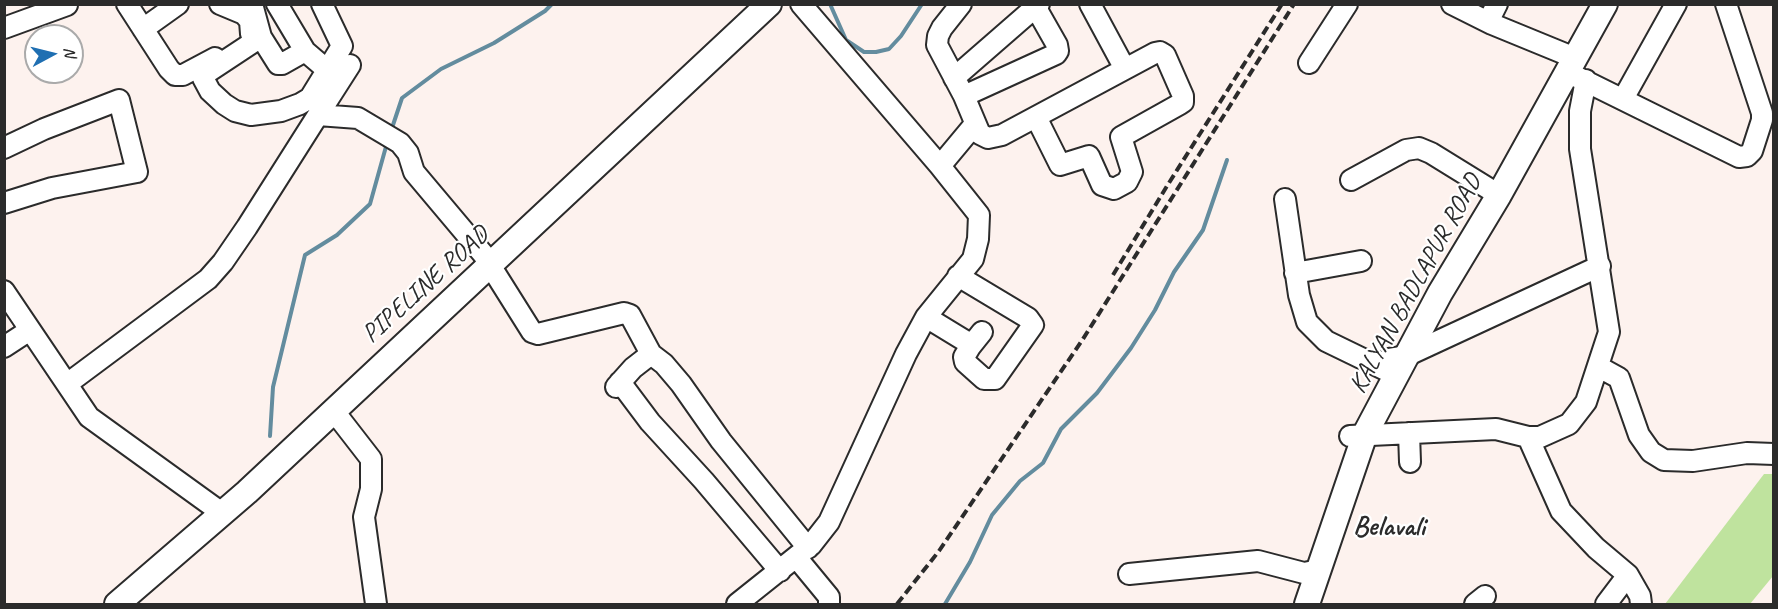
<!DOCTYPE html>
<html>
<head>
<meta charset="utf-8">
<style>
  body { margin:0 }
  #map { position:relative; width:1778px; height:609px; overflow:hidden; background:#fdf2ee; font-family:Caveat,sans-serif }
  canvas { display:block }
  .frame { position:absolute; inset:0; border:6px solid #2b2b2b; pointer-events:none }
  .north { position:absolute; left:24px; top:24px; width:60px; height:60px; box-sizing:border-box; background:#fff; border:2px solid #aaa; border-radius:50%; rotate:83deg; font-size:16px; font-weight:700; line-height:24px; text-align:center; color:#2b2b2b }
  .north::after { content:''; display:block; margin:auto; width:21px; height:27px; background:#1f6fb2; clip-path:polygon(50% 0,100% 100%,50% 72%,0 100%) }
</style>
</head>
<body>
<div id="map">
<canvas width="1778" height="609"></canvas>
<div class="frame"></div>
<div class="north">N</div>
</div>
<script>
const ctx = document.querySelector('canvas').getContext('2d');
ctx.lineJoin = 'round';
function fillPath(path, color) { ctx.fillStyle = color; ctx.fill(path, 'evenodd'); }
const toPath = rows => new Path2D(rows.map(r => 'M' + r).join(''));
function strokePath(path, color, width, dash) { ctx.strokeStyle = color; ctx.lineWidth = width; ctx.lineCap = dash ? 'butt' : 'round'; ctx.setLineDash(dash || []); ctx.stroke(path); }
function drawText(font, color, halo, rows, align = 'center') {
  ctx.font = font + ' Caveat,sans-serif'; ctx.lineWidth = 4.5; ctx.setLineDash([]); ctx.textBaseline = 'middle'; ctx.strokeStyle = halo; ctx.fillStyle = color; for (const [text, x, y, turn = 0] of rows) {
    ctx.save(); ctx.translate(x, y); ctx.rotate((+turn || 0) * Math.PI / 180); ctx.textAlign = isNaN(turn) ? turn : align; if (halo) ctx.strokeText(text, 0, 0); ctx.fillText(text, 0, 0); ctx.restore();
  }
}
fillPath(toPath([
  [1764,474,1773,474,1773,576,1750,604,1665,604]
]), '#bfe39e');
strokePath(toPath([
  [830,4,846,40,864,52,876,52,889,49,901,36,922,4],
  [391,131,402,98,441,69,494,43,545,11,552,4],
  [270,436,273,387,305,255,337,235,370,204,387,143],
  [945,604,970,562,992,515,1020,481,1043,463,1061,429,1097,393,1131,348,1155,310,1174,272,1203,230,1227,160]
]), '#638c9e', 4);
const minor = toPath([
  [127,4,169,69,175,75,183,75,215,58],
  [220,4,244,14,250,21,251,34],
  [252,4,261,37,205,74,203,78,210,91,224,104,235,111,251,115,281,111,300,104,310,98,342,46,322,4],
  [277,4,305,51,340,81],
  [961,4,942,28,938,36,937,45,964,96,980,134,988,138,1002,135,1155,53,1160,52,1165,55,1183,96,1183,102,1180,104,1121,137,1132,172,1127,182,1114,189,1102,185,1089,156,1060,165,1036,117],
  [1090,4,1125,69],
  [1452,4,1492,24,1575,58],
  [1488,22,1497,4],
  [4,28,67,5],
  [143,29,178,4],
  [261,37,278,64,282,64,305,51],
  [1309,63,1347,4],
  [1575,76,1739,157,1747,156,1752,151,1762,120,1762,113,1726,4],
  [954,78,1039,4],
  [964,96,1056,54,1058,51,1057,45,1036,8],
  [1623,99,1676,4],
  [318,115,350,65],
  [4,148,44,129,119,100,137,172,52,188,4,203],
  [940,166,975,124],
  [1351,180,1406,150,1419,148,1431,153,1499,195],
  [1285,199,1299,295,1307,322,1326,341,1396,375],
  [1295,273,1361,261],
  [4,291,89,417,215,508],
  [926,317,967,342,970,347,964,357,965,362,984,379,995,379,1033,325,1028,318,958,276],
  [4,347,30,330],
  [970,347,982,332],
  [651,354,664,364,681,384,721,441,808,548],
  [1388,359,1406,356,1600,266],
  [1599,367,1619,378,1639,435,1651,452,1664,460,1693,461,1747,453,1774,454],
  [620,382,650,422,704,481,780,571],
  [67,384,208,279,223,262,247,227,318,115,358,118,400,143,408,153,414,172,483,254,532,332,538,334,624,313,630,315,651,354,633,368,616,387],
  [333,410,371,459,371,489,364,517,376,604],
  [1409,433,1410,462],
  [1350,436,1496,429,1528,437,1561,511,1596,548,1628,575,1640,596,1641,604],
  [1528,437,1540,437,1569,424,1586,402,1609,332,1580,149,1580,111,1586,80],
  [796,557,829,597,829,604],
  [1129,574,1258,561,1304,573,1319,570],
  [737,604,811,545,829,522,906,354,926,317,973,259,978,239,979,215,940,166,801,4],
  [1475,604,1485,596],
  [1606,604,1628,575]
]);
const major = toPath([
  [117,604,247,492,769,4],
  [1307,604,1365,434,1440,293,1499,195,1605,4]
]);
strokePath(minor, '#2b2b2b', 24);
strokePath(major, '#2b2b2b', 28);
strokePath(minor, '#fff', 20);
strokePath(major, '#fff', 24);
strokePath(toPath([
  [1113,275,1167,186,1282,4],
  [897,604,939,551,1083,339,1294,4]
]), '#2b2b2b', 4, [9, 4.5]);
drawText('26px', '#2b2b2b', '#fff', [
  ["KALYAN BADLAPUR ROAD",1416,284,-61],
  ["PIPELINE ROAD",426,285,-42]
]);
drawText('bold 28px', '#2b2b2b', '#fff', [
  ["Belavali",1389,528]
]);
</script>
</body>
</html>
